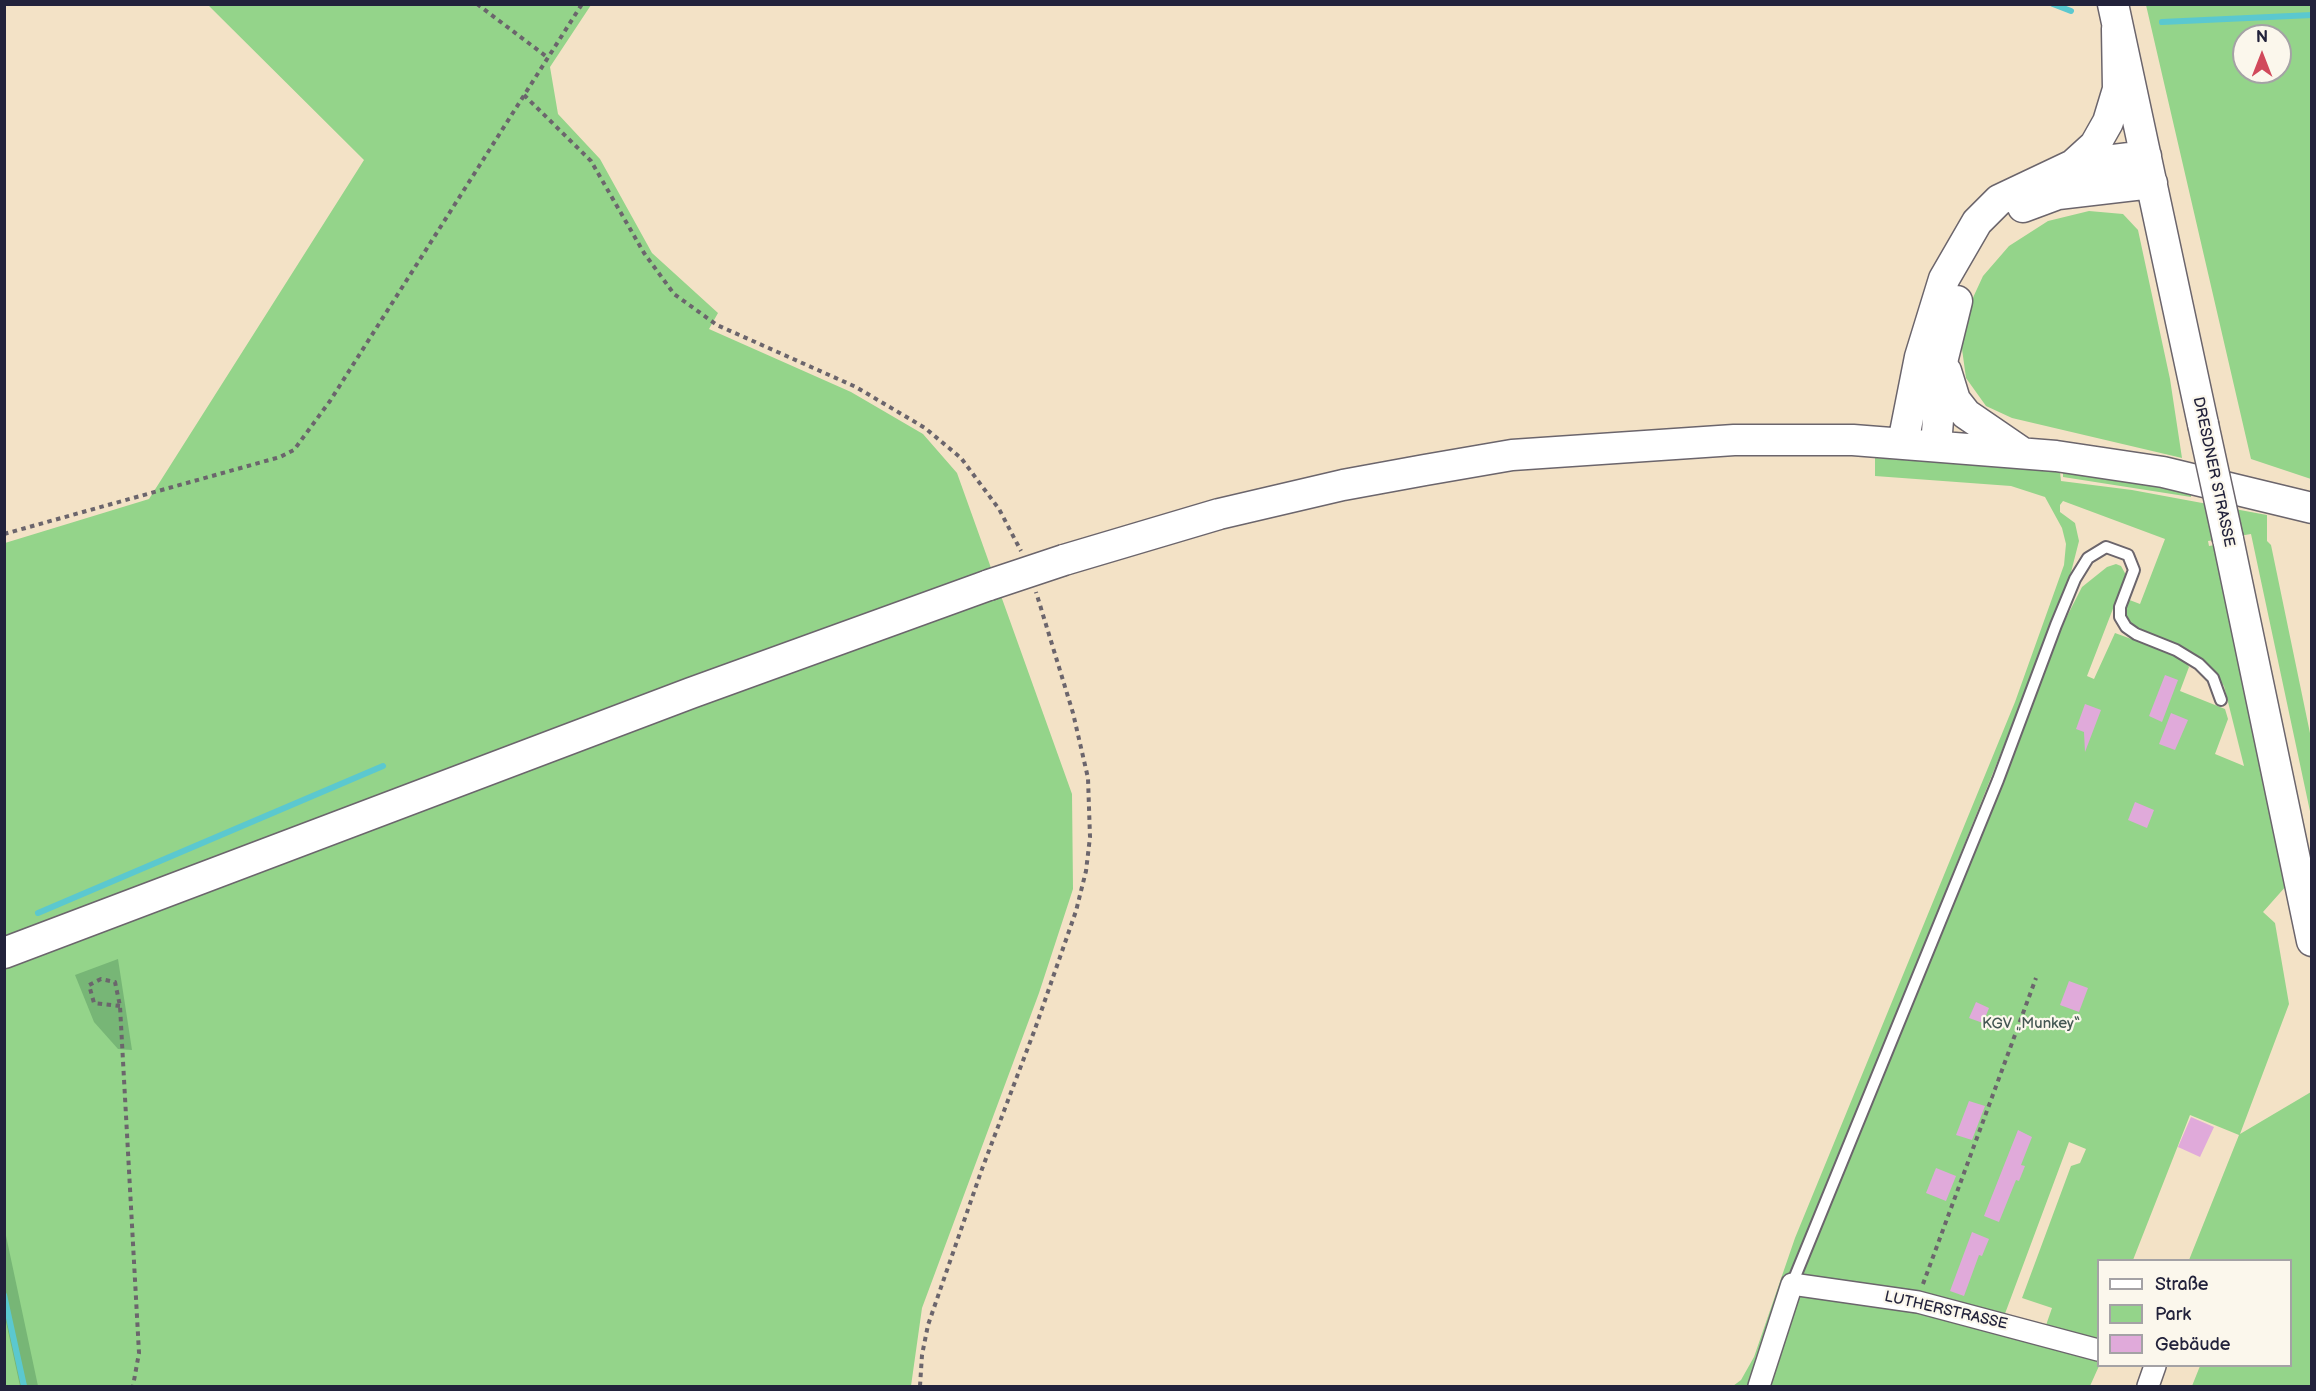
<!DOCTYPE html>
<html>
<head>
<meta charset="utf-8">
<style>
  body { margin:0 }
  #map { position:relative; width:2316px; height:1391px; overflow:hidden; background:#f3e2c6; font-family:"Balsamiq Sans",sans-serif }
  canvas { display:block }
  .frame { position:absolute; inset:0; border:6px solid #22223b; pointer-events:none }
  .legend { position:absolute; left:2097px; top:1259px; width:195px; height:108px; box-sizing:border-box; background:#fbf7ec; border:2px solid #a4a2a5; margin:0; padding:8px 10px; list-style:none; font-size:18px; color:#22223b }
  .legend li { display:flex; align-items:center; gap:12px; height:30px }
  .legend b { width:30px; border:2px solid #a4a2a5 }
  .north { position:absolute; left:2232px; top:24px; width:60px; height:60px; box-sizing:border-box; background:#fbf7ec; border:2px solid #a4a2a5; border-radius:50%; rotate:0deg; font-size:16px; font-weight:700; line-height:24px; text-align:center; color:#22223b }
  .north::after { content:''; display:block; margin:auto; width:21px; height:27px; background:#d1495b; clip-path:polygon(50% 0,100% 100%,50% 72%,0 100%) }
</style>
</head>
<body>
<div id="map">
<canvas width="2316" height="1391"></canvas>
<div class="frame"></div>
<ul class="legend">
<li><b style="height:8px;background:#fff"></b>Straße</li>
<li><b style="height:16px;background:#94d48a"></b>Park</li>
<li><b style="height:16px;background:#e0aada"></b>Gebäude</li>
</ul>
<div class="north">N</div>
</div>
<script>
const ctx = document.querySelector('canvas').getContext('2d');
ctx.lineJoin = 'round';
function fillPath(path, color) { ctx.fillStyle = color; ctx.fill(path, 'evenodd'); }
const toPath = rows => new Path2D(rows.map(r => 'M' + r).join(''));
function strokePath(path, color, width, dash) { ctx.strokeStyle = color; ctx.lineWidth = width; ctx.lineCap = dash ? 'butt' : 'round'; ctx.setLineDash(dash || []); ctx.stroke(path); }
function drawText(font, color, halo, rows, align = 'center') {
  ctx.font = font + ' "Balsamiq Sans",sans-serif'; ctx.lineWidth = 4.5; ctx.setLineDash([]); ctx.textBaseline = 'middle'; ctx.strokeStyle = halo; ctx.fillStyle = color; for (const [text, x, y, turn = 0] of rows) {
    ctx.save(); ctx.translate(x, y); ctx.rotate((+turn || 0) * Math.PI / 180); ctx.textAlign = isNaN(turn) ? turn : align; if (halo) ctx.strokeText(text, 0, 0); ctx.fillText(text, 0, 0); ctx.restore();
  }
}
fillPath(toPath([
  [208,5,591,5,550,67,558,114,600,159,652,253,718,313,709,329,851,392,923,434,957,473,1072,794,1073,889,1039,993,922,1308,911,1386,5,1386,5,543,149,499,364,160],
  [2146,5,2311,5,2311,479,2251,459],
  [2244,36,2280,36,2280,72,2244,72],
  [2089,211,2123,214,2138,230,2170,379,2182,458,2012,418,1986,406,1966,378,1962,349,1964,317,1983,276,2009,246,2048,221],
  [1875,458,2060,471,2061,481,2132,490,2267,515,2267,541,2271,545,2311,738,2311,816,2251,534,2208,541,2209,546,2215,545,2287,885,2263,912,2275,923,2289,1004,2240,1134,2311,1092,2311,1386,2192,1386,2200,1366,2290,1366,2290,1260,2189,1260,2239,1135,2190,1115,2133,1260,2098,1260,2098,1342,2045,1328,2052,1308,2022,1298,2071,1166,2080,1163,2086,1149,2069,1142,2003,1319,1802,1276,2062,626,2082,587,2107,567,2116,564,2121,566,2126,575,2087,676,2094,679,2115,633,2183,658,2189,667,2180,691,2225,709,2228,719,2215,754,2244,766,2224,686,2216,675,2148,636,2131,625,2126,617,2127,599,2140,604,2165,539,2063,501,2060,505,2060,512,2075,523,2079,541,2067,588,1960,855,1755,1386,1733,1386,1741,1380,1754,1357,1795,1238,2015,702,2064,565,2066,544,2062,528,2045,497,2011,486,1875,476],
  [2063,472,2191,492,2191,497,2063,477],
  [1805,1293,1866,1299,2098,1357,2099,1366,2090,1386,1763,1386,1794,1296]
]), '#94d48a');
fillPath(toPath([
  [118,959,132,1050,118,1049,94,1022,75,975],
  [4,1231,5,1231,38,1386,20,1386,5,1317]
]), '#77b676');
strokePath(toPath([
  [2053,4,2071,11],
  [2162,22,2312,15],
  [38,913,383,766],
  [4,1295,24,1386]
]), '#5bc8cf', 6);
fillPath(toPath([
  [2165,675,2178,680,2162,722,2149,716],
  [2085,704,2101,710,2085,752,2084,732,2076,729],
  [2171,713,2188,720,2175,750,2159,744],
  [2135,802,2154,810,2147,828,2128,820],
  [2069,981,2088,988,2079,1012,2060,1005],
  [1976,1002,1989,1008,1983,1023,1969,1018],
  [1969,1101,1985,1106,1972,1140,1956,1135],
  [2191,1117,2214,1127,2200,1157,2178,1147],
  [2018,1130,2032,1137,2021,1165,2025,1166,2019,1181,2016,1180,1999,1222,1984,1216],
  [1936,1168,1956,1176,1946,1201,1926,1193],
  [1972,1232,1989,1239,1982,1256,1979,1255,1964,1296,1950,1291]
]), '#e0aada');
const service = toPath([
  [1792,1284,1998,780,2056,625,2075,579,2088,558,2106,547,2128,555,2134,570,2120,607,2120,617,2126,627,2136,634,2176,650,2199,664,2213,678,2221,700]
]);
const minor = toPath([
  [1759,1386,1792,1284,1918,1302,2098,1350],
  [2148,1386,2155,1366]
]);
const secondary = toPath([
  [2113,4,2203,424],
  [2073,165,2146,156],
  [2023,207,2058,194,2152,183],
  [1946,371,1955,400,1966,414,2020,451],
  [1903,443,1920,357,1944,279,1977,222,1999,200,2073,165,2095,145,2108,122,2118,89,2117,29],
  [1936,445,1943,358,1957,301],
  [2228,539,2312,941],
  [1064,560,1219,514,1343,485,1425,470,1512,455,1734,440,1853,440,2056,456,2163,472,2312,508],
  [4,953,691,693,989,585]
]);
strokePath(service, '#6b656c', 14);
strokePath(minor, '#6b656c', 24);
strokePath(secondary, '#6b656c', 33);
strokePath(toPath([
  [477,4,547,57],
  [524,95,591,161,644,253,674,294,717,325,856,387,925,428,961,458,999,509,1021,551],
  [4,534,280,457,294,450,330,401,582,4],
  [120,1006,94,1003,89,985,101,979,115,982,120,1006,139,1353,133,1386],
  [1923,1284,2036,978],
  [920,1386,922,1355,928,1325,982,1169,1035,1029,1076,911,1086,871,1090,837,1088,778,1073,713,1036,592]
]), '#6b656c', 4, [4.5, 4.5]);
strokePath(service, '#fff', 10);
strokePath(minor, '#fff', 21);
strokePath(secondary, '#fff', 30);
const secondaryBridge = toPath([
  [2203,424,2228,539],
  [989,585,1064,560]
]);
strokePath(secondaryBridge, '#6b656c', 33, []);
strokePath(secondaryBridge, '#fff', 30);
drawText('15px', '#22223b', '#fbf7ec', [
  ["DRESDNER STRASSE",2213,472,78],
  ["LUTHERSTRASSE",1946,1311,13]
]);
drawText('15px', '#445753', '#fbf7ec', [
  ["KGV „Munkey“",2031,1024]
]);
</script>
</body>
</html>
